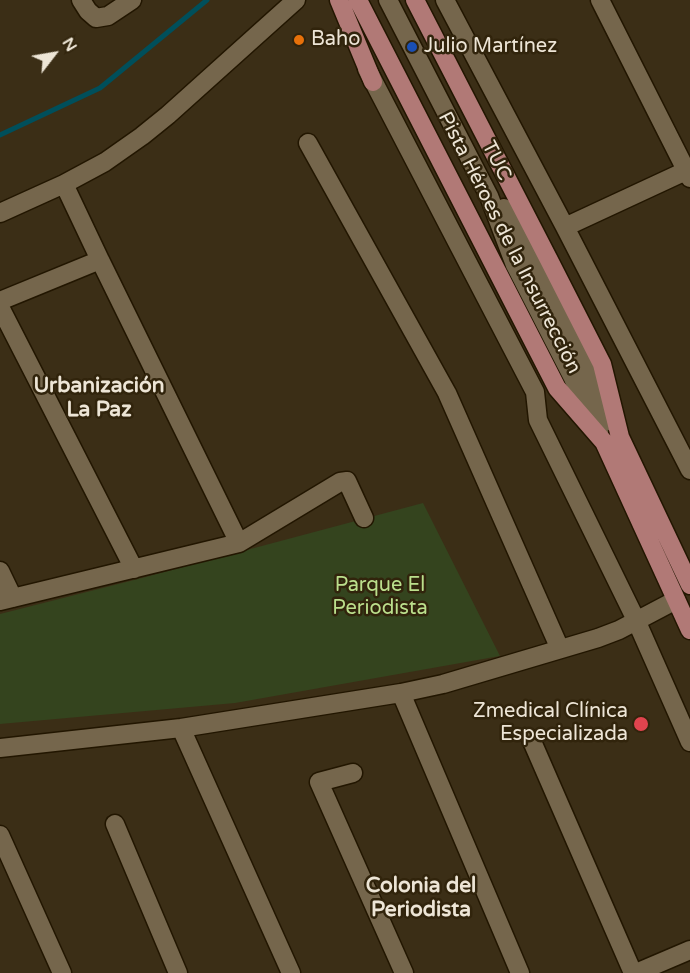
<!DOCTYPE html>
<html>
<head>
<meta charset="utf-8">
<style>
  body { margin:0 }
  #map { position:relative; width:690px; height:973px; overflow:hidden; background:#3b2e16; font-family:"Varela Round",sans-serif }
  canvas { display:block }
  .north { position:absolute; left:24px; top:24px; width:60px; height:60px; -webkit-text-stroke:4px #31240c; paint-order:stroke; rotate:59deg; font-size:16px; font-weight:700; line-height:24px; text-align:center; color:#ede5d6 }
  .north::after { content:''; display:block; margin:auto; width:21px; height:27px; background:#ede5d6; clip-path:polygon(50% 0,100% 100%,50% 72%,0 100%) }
</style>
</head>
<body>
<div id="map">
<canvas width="690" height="973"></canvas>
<div class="north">N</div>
</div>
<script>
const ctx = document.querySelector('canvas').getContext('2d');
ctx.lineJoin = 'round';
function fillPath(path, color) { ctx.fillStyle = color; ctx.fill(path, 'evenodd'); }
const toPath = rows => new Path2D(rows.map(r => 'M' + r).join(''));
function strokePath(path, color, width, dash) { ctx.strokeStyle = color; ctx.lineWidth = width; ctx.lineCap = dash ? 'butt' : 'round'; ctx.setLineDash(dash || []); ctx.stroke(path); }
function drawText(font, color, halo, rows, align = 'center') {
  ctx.font = font + ' "Varela Round",sans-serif'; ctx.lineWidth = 5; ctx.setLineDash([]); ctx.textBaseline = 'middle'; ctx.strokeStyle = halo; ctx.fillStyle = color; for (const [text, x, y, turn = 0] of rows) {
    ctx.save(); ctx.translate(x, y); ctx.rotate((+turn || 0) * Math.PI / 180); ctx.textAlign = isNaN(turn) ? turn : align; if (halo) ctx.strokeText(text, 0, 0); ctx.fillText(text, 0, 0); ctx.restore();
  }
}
fillPath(toPath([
  [423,503,500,656,235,703,0,724,0,614,138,579]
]), '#34441e');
strokePath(toPath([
  [0,135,100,88,207,0]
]), '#004f5b', 5);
const minor = toPath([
  [81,0,88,11,96,18,108,16,132,0],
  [388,0,489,196,515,265,573,378,599,432],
  [445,0,565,227,690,470],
  [600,0,690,178],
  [367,69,535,392,538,420,636,620,690,742],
  [308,143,447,393,560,649],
  [64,184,100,260],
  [504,208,612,422],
  [0,213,64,184,105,162,142,136,168,115,296,0],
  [565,227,690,169],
  [0,301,100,260,239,543],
  [0,307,134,569],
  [0,571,13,598],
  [0,601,239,543,340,482,347,481,364,518],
  [401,693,520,973],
  [181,728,291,973],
  [531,739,633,973],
  [0,748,181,728,401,693,443,684,598,638,619,630,676,600],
  [353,773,319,782,404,973],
  [115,824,178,973],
  [0,835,62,973],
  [636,973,690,950]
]);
const major = toPath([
  [339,0,373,82],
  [358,0,557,388,604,442,690,630],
  [415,0,548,258,602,364,620,437,690,585]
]);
strokePath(minor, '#221600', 21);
strokePath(major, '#221600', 21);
strokePath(minor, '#75664c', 18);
strokePath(major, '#b17976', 18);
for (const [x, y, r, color] of [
  [299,40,6,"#e8710a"],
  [412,47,6,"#1a4fb4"],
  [641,724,8,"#e0444e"]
]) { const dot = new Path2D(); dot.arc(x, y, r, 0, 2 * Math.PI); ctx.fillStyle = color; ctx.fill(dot); strokePath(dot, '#31240c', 2); }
drawText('20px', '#ede5d6', '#31240c', [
  ["Baho",311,40],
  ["Julio Martínez",424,47],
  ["Zmedical Clínica",628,712,"right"],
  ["Especializada",628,735,"right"]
], 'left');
drawText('20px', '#ede5d6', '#31240c', [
  ["TUC",496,161,63],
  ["Pista Héroes de la Insurrección",509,243,63]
]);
drawText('20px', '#bbdf8c', '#31240c', [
  ["Parque El",380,586],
  ["Periodista",380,609]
]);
drawText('bold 21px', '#ede5d6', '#31240c', [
  ["Urbanización",99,386],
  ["La Paz",99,410],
  ["Colonia del",421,886],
  ["Periodista",421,910]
]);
</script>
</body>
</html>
